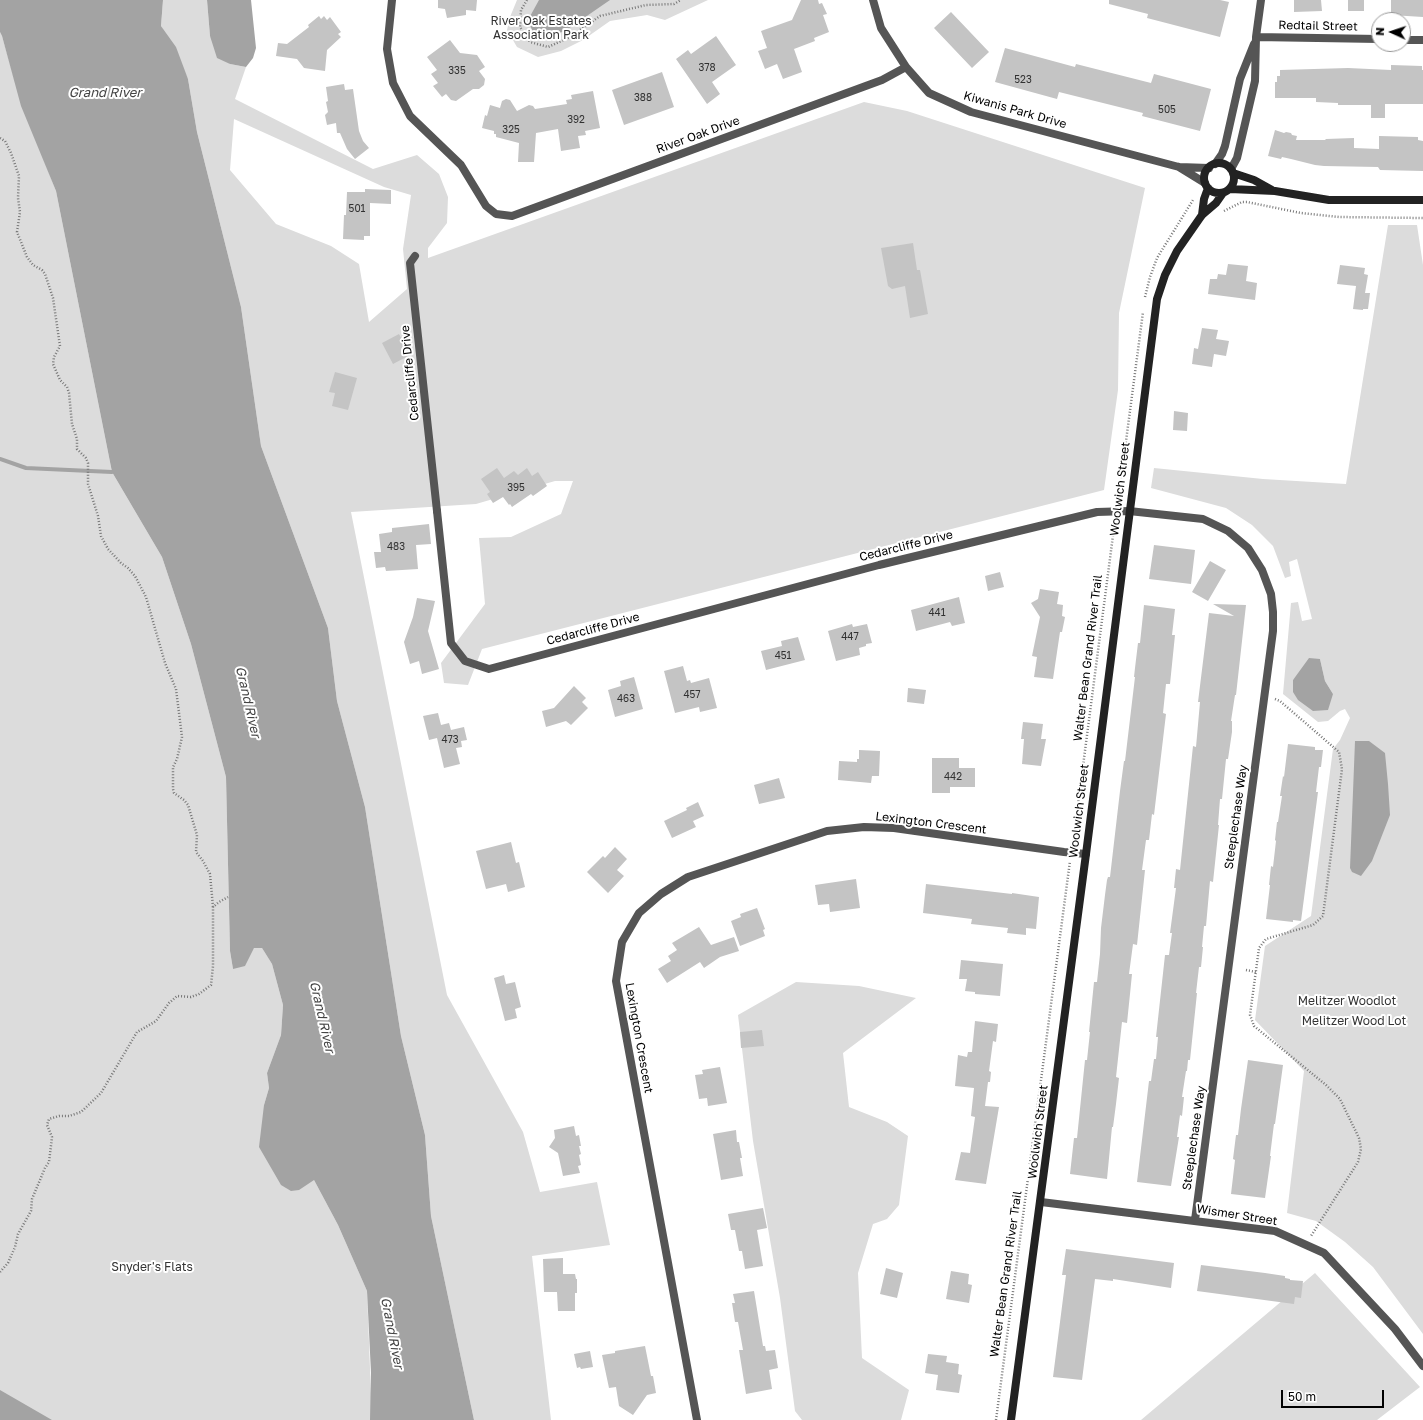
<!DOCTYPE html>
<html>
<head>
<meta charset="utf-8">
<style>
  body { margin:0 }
  #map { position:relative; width:1423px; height:1420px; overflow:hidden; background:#fff; font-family:"Golos Text",sans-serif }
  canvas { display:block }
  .north { position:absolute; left:1371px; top:12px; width:40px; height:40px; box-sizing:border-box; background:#fff; border:1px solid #999; border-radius:50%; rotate:273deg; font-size:11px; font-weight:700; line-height:16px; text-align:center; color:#000 }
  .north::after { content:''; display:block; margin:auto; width:14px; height:18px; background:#000; clip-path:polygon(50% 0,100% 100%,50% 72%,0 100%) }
  .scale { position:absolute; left:1281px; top:1390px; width:103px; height:18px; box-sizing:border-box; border:2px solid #000; border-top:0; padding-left:5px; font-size:12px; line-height:14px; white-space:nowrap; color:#000; -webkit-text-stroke:3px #fff; paint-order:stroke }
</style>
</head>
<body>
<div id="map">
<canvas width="1423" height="1420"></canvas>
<div class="north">N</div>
<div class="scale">50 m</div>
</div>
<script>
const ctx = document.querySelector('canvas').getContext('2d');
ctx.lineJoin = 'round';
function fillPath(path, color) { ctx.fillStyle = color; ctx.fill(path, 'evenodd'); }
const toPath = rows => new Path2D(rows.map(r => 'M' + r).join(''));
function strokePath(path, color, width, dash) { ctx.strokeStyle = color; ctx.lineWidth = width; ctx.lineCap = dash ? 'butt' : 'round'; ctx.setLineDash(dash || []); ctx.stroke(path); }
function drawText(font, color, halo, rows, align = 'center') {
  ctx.font = font + ' "Golos Text",sans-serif'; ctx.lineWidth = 4; ctx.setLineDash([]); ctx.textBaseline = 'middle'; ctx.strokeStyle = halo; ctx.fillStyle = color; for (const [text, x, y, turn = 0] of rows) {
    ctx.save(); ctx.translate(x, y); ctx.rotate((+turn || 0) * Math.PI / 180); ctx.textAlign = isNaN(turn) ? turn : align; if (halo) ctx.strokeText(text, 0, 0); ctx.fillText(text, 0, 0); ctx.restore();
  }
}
fillPath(toPath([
  [163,0,207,0,210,36,230,64,246,67,235,99,373,169,417,155,439,174,448,197,447,223,428,248,428,258,864,102,907,111,1145,188,1119,313,1118,390,1104,490,482,649,468,685,444,683,441,663,485,604,479,538,511,537,561,514,573,481,555,481,476,504,351,512,447,995,523,1132,540,1192,597,1182,610,1245,532,1256,551,1420,474,1420,431,1216,425,1135,401,1036,365,807,337,701,328,628,261,446,241,307,197,132,188,79,161,26],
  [234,119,384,187,411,195,403,249,407,289,369,322,359,264,331,246,276,224,230,170],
  [517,0,708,0,665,20,647,15,610,21,583,40,561,51,538,57,517,47,507,30,510,17],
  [0,32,2,36,20,99,56,191,112,472,162,557,191,644,226,777,230,951,233,969,254,948,262,948,272,964,283,1005,281,1035,267,1073,269,1088,264,1105,314,1180,338,1225,367,1291,372,1420,0,1420],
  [1388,225,1417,225,1423,265,1423,1334,1373,1267,1345,1242,1316,1221,1287,1213,1304,1071,1255,1020,1265,946,1311,916,1333,749,1340,740,1350,718,1345,709,1340,711,1328,721,1318,722,1283,694,1291,603,1298,602,1302,621,1312,619,1297,559,1289,562,1291,576,1285,578,1273,546,1252,525,1226,508,1151,488,1154,468,1263,479,1346,484],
  [1320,659,1325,681,1333,694,1293,680],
  [796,982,859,986,916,998,843,1053,849,1107,887,1122,908,1136,899,1205,887,1219,873,1224,858,1273,862,1358,909,1390,901,1420,802,1420,795,1411,780,1298,753,1141,738,1015],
  [1315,1273,1420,1387,1377,1420,1141,1420]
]), '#dcdcdc');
fillPath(toPath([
  [0,0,163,0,161,26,176,47,188,79,197,132,241,307,261,446,328,628,337,701,365,807,401,1036,425,1135,431,1216,474,1420,370,1420,371,1373,367,1291,338,1225,314,1180,299,1190,291,1191,281,1185,259,1147,264,1105,269,1088,267,1073,281,1035,283,1005,272,964,262,948,254,948,245,966,233,969,230,951,226,777,191,644,162,557,112,472,56,191,21,106,2,36,0,32],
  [207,0,251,0,256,48,253,58,246,67,230,64,217,58,210,36],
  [539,0,610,0,568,29,550,38,534,35,528,20],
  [1309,658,1320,659,1325,681,1333,694,1328,710,1313,711,1298,700,1293,692,1293,680],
  [1355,741,1369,741,1385,753,1388,784,1390,815,1372,861,1361,876,1352,872,1350,868],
  [0,1390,52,1420,0,1420]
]), '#a3a3a3');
strokePath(toPath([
  [0,459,26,468,112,472]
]), '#a3a3a3', 4);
fillPath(toPath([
  [438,0,477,0,476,11,466,10,466,15,447,18,445,9,438,8],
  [801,0,818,0,819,4,822,3,827,14,823,15,829,32,814,38,815,41,794,49,802,72,783,79,777,64,765,69,758,51,767,48,761,31,792,20],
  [1109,0,1220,0,1229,2,1220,37,1147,18,1148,14,1109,4],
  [1294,0,1321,0,1322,11,1294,12],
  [1348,0,1364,0,1364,11,1348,11],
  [1391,0,1423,0,1423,17,1391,15],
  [951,12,989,52,972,68,934,28],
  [319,16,321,19,324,16,327,20,330,17,341,32,338,34,341,37,327,50,325,71,304,68,297,59,276,56,278,43,287,44,309,27,308,25],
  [716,36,736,65,712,82,720,94,707,104,676,59,688,50,691,54],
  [450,40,460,53,477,55,485,67,479,71,485,79,484,85,479,89,473,89,456,101,451,100,446,94,442,97,433,86,438,83,431,74,437,70,427,57],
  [1005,48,1075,67,1076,64,1151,83,1154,74,1211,89,1200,131,1142,116,1143,113,1059,92,1057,99,995,82],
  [1391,65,1422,66,1422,70,1423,70,1423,104,1385,104,1385,118,1371,118,1371,105,1338,105,1338,103,1316,102,1316,98,1275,98,1275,82,1277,82,1277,76,1280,76,1280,70,1348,68,1391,70],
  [662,72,674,107,624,125,612,90],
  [344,84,345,90,353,89,359,131,363,141,369,148,355,159,347,149,340,133,337,133,336,123,327,125,325,115,328,112,326,102,328,101,326,87],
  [593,91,600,128,585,131,586,135,578,136,580,148,561,151,558,129,536,133,534,162,518,162,519,143,496,137,496,134,494,134,494,131,482,128,485,115,487,116,490,105,500,108,502,101,506,99,510,100,517,111,529,105,533,106,535,109,567,104,566,100,572,99,571,95],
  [1275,130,1284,133,1286,132,1291,133,1292,135,1297,136,1296,140,1325,140,1326,139,1354,138,1354,148,1379,149,1379,136,1418,137,1418,140,1423,141,1423,171,1380,170,1378,167,1324,166,1315,165,1291,159,1282,157,1281,159,1268,156],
  [365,189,391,190,391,204,370,203,370,236,364,236,364,240,343,239,344,215,346,215,347,192,365,192],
  [913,243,917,270,920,270,928,314,910,318,905,286,892,289,888,286,881,248],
  [1228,264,1248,266,1246,281,1257,283,1255,300,1208,294,1210,279,1217,279,1218,274,1226,275],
  [1340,265,1365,268,1364,274,1368,275,1365,293,1370,293,1368,309,1363,309,1363,310,1353,309,1356,286,1337,284],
  [1202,328,1218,330,1216,339,1229,341,1226,356,1214,354,1212,367,1192,364,1194,348,1198,349],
  [399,334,410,355,393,364,382,343],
  [335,372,357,378,348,410,332,406,335,393,329,392],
  [1174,411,1188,413,1187,431,1173,430],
  [497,468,504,478,514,471,518,475,527,468,532,476,538,472,547,486,533,496,531,494,512,507,510,504,509,505,503,497,493,503,487,494,490,492,481,479],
  [429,524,431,544,416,545,418,569,386,571,385,567,376,568,374,552,381,552,379,534,392,532,392,528],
  [1154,545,1195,550,1191,584,1149,579],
  [1210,561,1226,570,1208,601,1192,592],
  [1000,572,1004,587,988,591,985,576],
  [1040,589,1059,592,1057,604,1063,605,1062,616,1065,617,1062,632,1060,632,1053,679,1034,677,1037,657,1032,656,1040,617,1031,603,1038,599],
  [959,597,965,623,952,626,950,622,916,631,911,610],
  [417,598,435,601,428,631,439,669,422,674,419,661,410,664,404,642,413,617],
  [1213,604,1246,605,1236,695,1235,695,1231,721,1232,721,1232,732,1228,759,1226,759,1222,799,1220,799,1218,825,1219,825,1213,882,1210,881,1206,926,1204,926,1202,947,1203,947,1201,967,1199,967,1196,993,1197,993,1190,1060,1188,1060,1187,1071,1186,1071,1182,1097,1184,1097,1182,1116,1180,1115,1177,1137,1179,1137,1171,1186,1137,1182,1149,1081,1151,1081,1154,1059,1156,1059,1158,1037,1156,1037,1165,955,1169,955,1172,933,1170,933,1176,888,1174,888,1176,869,1180,870,1193,746,1196,747,1200,702,1198,702,1209,613,1234,616],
  [1144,605,1175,609,1172,635,1175,635,1170,684,1166,684,1163,713,1166,714,1154,815,1152,814,1149,840,1146,840,1142,870,1145,870,1137,945,1133,944,1129,974,1132,974,1130,994,1127,1023,1122,1022,1116,1077,1119,1078,1116,1104,1113,1127,1112,1127,1107,1179,1070,1174,1074,1138,1077,1138,1085,1060,1087,1060,1090,1032,1089,1032,1094,982,1097,982,1100,954,1101,928,1105,895,1107,880,1108,877,1110,877,1120,791,1124,761,1125,761,1135,677,1134,677,1135,668,1138,643,1140,643],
  [852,624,853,627,867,624,872,643,866,644,866,646,859,648,860,655,836,661,828,631],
  [798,637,805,660,766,670,761,651,782,646,781,641],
  [683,666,687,681,690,680,691,683,709,678,717,708,700,712,699,707,675,713,664,671],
  [634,677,643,709,615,717,608,690,621,686,620,681],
  [574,686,586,698,582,702,588,708,571,725,566,721,546,727,542,711,554,708],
  [908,688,926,690,924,704,907,702],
  [438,713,441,725,449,723,451,730,464,727,467,740,461,741,462,747,456,748,460,764,444,768,437,738,429,740,423,716],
  [1023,722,1043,724,1041,739,1046,739,1041,766,1022,764,1024,739,1021,739],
  [1288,744,1315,747,1315,750,1323,750,1321,767,1319,767,1316,792,1318,792,1301,921,1293,920,1293,922,1266,919,1270,885,1269,885,1271,866,1273,867,1276,841,1275,840,1277,822,1278,822,1282,796,1280,796,1283,776,1284,777],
  [859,750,880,751,879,776,872,776,871,783,838,780,839,761,857,762,857,759,859,759],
  [932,758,959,758,959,768,975,768,975,787,950,787,950,793,932,793],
  [779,778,785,798,759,804,754,785],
  [698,802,704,816,693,821,696,827,672,838,664,821,687,810,686,808],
  [511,842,516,863,519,862,525,887,508,892,506,884,486,889,476,851],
  [615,847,627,859,617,870,624,876,608,893,587,872,603,856,605,858],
  [856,879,860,908,830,912,829,904,818,905,815,885],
  [926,884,1012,894,1012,893,1039,897,1036,929,1026,928,1026,935,1007,933,1008,928,971,924,972,919,923,913],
  [757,908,765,929,763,930,765,936,740,946,731,921,741,917,740,914],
  [699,927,711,945,734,937,739,951,720,957,704,968,700,962,667,983,658,969,671,961,668,956,677,950,672,943],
  [961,960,1003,964,1000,996,975,994,975,992,965,991,967,979,959,979],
  [504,975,506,984,515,982,521,1007,515,1009,517,1018,505,1021,494,978],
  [975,1021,998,1024,996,1042,993,1041,989,1071,991,1072,990,1082,988,1082,985,1106,999,1107,986,1184,955,1180,961,1152,970,1153,975,1117,971,1116,974,1088,955,1086,958,1055,967,1057,968,1052,972,1052],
  [762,1030,764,1046,741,1048,740,1032],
  [1248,1060,1283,1065,1275,1124,1274,1124,1270,1156,1271,1156,1265,1198,1231,1194,1235,1160,1233,1159,1236,1135,1238,1135,1241,1109],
  [720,1067,727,1103,708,1106,707,1098,699,1099,695,1075,703,1074,702,1070],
  [574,1126,576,1136,579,1135,581,1146,579,1146,581,1154,579,1155,581,1165,578,1166,580,1173,563,1176,558,1153,549,1147,555,1138,554,1130],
  [736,1130,737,1142,739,1142,742,1158,740,1158,743,1176,721,1180,713,1134],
  [763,1208,767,1228,757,1230,763,1266,745,1269,742,1251,739,1251,735,1230,731,1230,728,1214],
  [1066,1249,1174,1263,1171,1288,1113,1279,1113,1281,1095,1279,1082,1380,1053,1377,1066,1275,1062,1275],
  [563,1258,563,1274,575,1274,576,1279,577,1279,577,1293,575,1293,575,1311,558,1311,557,1292,544,1292,543,1259],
  [1201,1265,1265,1273,1285,1276,1285,1278,1290,1279,1290,1280,1303,1281,1301,1298,1295,1297,1294,1304,1197,1291],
  [886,1268,903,1273,897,1298,880,1294],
  [951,1271,969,1274,968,1284,972,1285,969,1303,946,1299],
  [754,1291,763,1346,765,1346,766,1351,775,1350,778,1368,769,1370,772,1389,746,1394,739,1350,743,1350,738,1322,735,1322,732,1303,735,1303,733,1294],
  [645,1346,651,1376,653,1376,656,1393,647,1395,633,1415,619,1406,616,1387,609,1388,602,1355,615,1353,615,1351],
  [590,1351,593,1367,581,1369,580,1367,577,1368,574,1354],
  [928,1354,947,1356,946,1362,959,1364,958,1374,962,1375,959,1393,936,1390,938,1375,925,1373]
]), '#c4c4c4');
strokePath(toPath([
  [527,0,521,10,520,27,530,42,548,47,570,37,600,16,646,5,674,4,681,0],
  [0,138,5,141,11,153,19,176,18,198,20,212,17,232,27,257,33,265,42,270,45,274,53,298,60,346,54,357,53,364,60,380,67,387,69,393,72,424,77,439,77,449,86,458,88,463,88,484,98,516,101,536,108,549,121,563,128,568,135,576,146,597,165,663,176,689,182,737,177,759,173,767,173,789,174,793,184,800,188,805,197,835,196,852,203,861,210,874,213,907],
  [1224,211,1242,202,1247,202,1301,213,1339,217,1423,218],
  [1145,297,1150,277,1157,258,1193,200],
  [1118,502,1143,312],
  [1275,699,1280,701,1339,752,1342,769,1323,916,1313,925,1266,939,1259,948,1250,1015,1254,1026,1326,1085,1340,1099,1359,1138,1361,1149,1358,1162,1311,1236],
  [1073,843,1115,520],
  [1246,970,1256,972],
  [0,1272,8,1263,15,1247,18,1234,31,1211,32,1199,45,1168,49,1162,52,1137,47,1125,49,1119,59,1116,69,1116,81,1112,101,1093,137,1032,156,1021,169,1003,177,996,191,997,199,994,211,985,213,966,213,907,219,902,228,897],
  [996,1420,1070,861]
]), '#777', 2.5, [1, 2]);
strokePath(toPath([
  [415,256,410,263,437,511]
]), '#555', 8);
strokePath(toPath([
  [392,0,387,49,393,83,410,116,461,165,486,206,496,214,512,216,882,80,906,67],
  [873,0,881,28,906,67,929,93,971,112,1179,167,1209,168],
  [1256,37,1379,39],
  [1403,40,1423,40],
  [1215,164,1222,154,1225,146,1240,79,1254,44],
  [1179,167,1205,183],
  [1231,169,1237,158,1255,81,1256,37,1261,0],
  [437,511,451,643,465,661,489,669,879,565,1097,512,1129,511,1203,519,1228,531,1248,548,1262,570,1271,594,1273,612,1273,631,1195,1220],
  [1041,1202,1275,1231,1324,1253,1395,1329,1423,1366],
  [697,1420,616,981,622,942,639,913,661,894,688,877,827,831,864,827,894,828,1064,852,1086,854]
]), '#555', 8);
strokePath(toPath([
  '1204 178a15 15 0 1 1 30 0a15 15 0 1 1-30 0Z',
  [1233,173,1254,180,1272,190],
  [1230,189,1275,191,1329,200,1423,200],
  [1202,215,1204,199,1208,188],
  [1011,1420,1086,854,1157,299,1165,275,1177,251,1202,215,1216,203,1223,193]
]), '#222', 8);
drawText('10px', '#313131', null, [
  ["378",707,68],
  ["335",457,71],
  ["523",1023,80],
  ["388",643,98],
  ["505",1167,110],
  ["392",576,120],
  ["325",511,130],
  ["501",357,209],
  ["395",516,488],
  ["483",396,547],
  ["441",937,613],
  ["447",850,637],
  ["451",783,656],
  ["457",692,695],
  ["463",626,699],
  ["473",450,740],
  ["442",953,777]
]);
drawText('12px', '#333', '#fff', [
  ["River Oak Estates",541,21],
  ["Association Park",541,35],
  ["Melitzer Woodlot",1347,1001],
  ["Melitzer Wood Lot",1354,1021],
  ["Snyder's Flats",152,1267]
]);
drawText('12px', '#000', '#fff', [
  ["Redtail Street",1318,26,1],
  ["Kiwanis Park Drive",1015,110,16],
  ["River Oak Drive",698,135,-20],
  ["Cedarcliffe Drive",410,373,-96],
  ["Woolwich Street",1120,489,-83],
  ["Cedarcliffe Drive",906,546,-14],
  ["Cedarcliffe Drive",593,629,-15],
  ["Walter Bean Grand River Trail",1088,658,-83],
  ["Woolwich Street",1079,811,-83],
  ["Steeplechase Way",1236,817,-82],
  ["Lexington Crescent",931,823,7],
  ["Lexington Crescent",639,1038,80],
  ["Woolwich Street",1038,1132,-83],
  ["Steeplechase Way",1194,1138,-82],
  ["Wismer Street",1237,1215,9],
  ["Walter Bean Grand River Trail",1006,1274,-82]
]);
drawText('italic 13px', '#444', '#fff', [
  ["Grand River",105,93],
  ["Grand River",248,702,77],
  ["Grand River",322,1017,77],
  ["Grand River",392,1333,79]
]);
</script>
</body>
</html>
